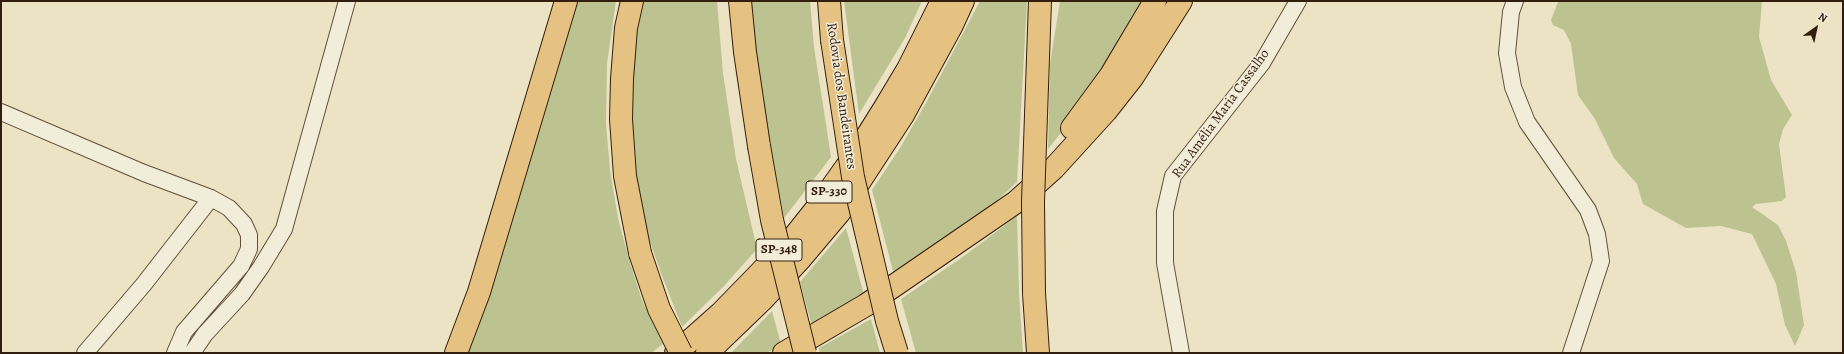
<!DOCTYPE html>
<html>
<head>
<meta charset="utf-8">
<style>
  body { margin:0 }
  #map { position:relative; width:1844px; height:354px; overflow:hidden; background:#ebe3c3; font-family:Alegreya,serif }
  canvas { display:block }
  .frame { position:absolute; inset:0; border:2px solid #331e0d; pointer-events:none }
  .north { position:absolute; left:1796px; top:8px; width:40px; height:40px; -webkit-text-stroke:3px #f2edd8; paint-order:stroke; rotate:33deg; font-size:11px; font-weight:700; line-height:16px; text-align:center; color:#331e0d }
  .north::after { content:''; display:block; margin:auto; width:14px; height:18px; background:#331e0d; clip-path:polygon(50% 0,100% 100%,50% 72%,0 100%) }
</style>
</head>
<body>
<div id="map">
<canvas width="1844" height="354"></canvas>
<div class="frame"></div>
<div class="north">N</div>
</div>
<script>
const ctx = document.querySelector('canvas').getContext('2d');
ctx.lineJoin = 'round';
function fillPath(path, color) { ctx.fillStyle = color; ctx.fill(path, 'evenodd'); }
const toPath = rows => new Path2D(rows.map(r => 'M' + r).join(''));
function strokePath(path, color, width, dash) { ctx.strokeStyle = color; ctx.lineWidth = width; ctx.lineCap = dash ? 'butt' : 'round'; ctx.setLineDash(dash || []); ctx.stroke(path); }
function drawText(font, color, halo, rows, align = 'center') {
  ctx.font = font + ' Alegreya,serif'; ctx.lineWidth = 3; ctx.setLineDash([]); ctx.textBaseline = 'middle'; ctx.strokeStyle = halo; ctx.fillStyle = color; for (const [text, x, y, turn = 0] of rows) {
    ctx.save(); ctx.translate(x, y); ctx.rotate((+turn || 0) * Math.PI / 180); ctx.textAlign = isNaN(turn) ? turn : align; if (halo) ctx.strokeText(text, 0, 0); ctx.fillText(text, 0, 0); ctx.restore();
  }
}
fillPath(toPath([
  [576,1,616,1,607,64,606,124,610,170,618,218,628,256,642,300,663,344,651,353,465,353],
  [642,1,717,1,723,73,736,159,757,249,724,286,682,327,661,273,648,236,639,197,634,161,631,130,633,62,637,27],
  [750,1,810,1,814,47,831,157,784,218,758,79],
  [844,1,922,1,905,38,859,114],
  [980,1,1027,1,1017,182,992,205,961,230,894,275,872,190,900,148,927,101],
  [1060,1,1147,1,1068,124,1048,149,1050,64],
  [1561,1,1762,1,1759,37,1771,80,1792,115,1783,129,1779,144,1786,197,1782,201,1756,204,1752,207,1778,225,1786,241,1796,272,1804,325,1795,346,1785,325,1776,284,1752,234,1721,226,1686,228,1643,204,1637,184,1614,158,1595,119,1578,95,1571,44,1564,30,1553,25,1551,20,1558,2],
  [1017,216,1019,293,1023,353,916,353,901,299,964,256],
  [846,228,864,295,812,326,800,282],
  [772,311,781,344,767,353,731,353],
  [871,319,880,353,820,353,819,348]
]), '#bcc390');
const minor = toPath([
  [1515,1,1511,12,1507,53,1513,87,1527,122,1588,210,1597,234,1601,261,1571,353],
  [1,112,144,173,211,198,229,208,244,224,249,235,249,249,241,266,184,332,175,353],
  [85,353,144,284,211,198],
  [192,353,205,334,242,294,261,267,284,229,347,1],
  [1181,353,1165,263,1165,211,1173,176,1262,63,1298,1]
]);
const highway = toPath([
  [632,1,626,28,622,79,621,119,625,176,640,253],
  [740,1,745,52,759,146],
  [829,1,832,40],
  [1037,86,1040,1],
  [1072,128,1111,75,1155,1],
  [1034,293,1038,353],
  [456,353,479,292,566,1],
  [676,353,721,313,759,274,793,238,820,204,857,152,884,109,908,69,942,1],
  [707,353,763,299,801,258,839,213,903,115,952,25,963,1],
  [784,353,866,305,1016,202,1054,168,1106,111,1132,78,1181,1]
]);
strokePath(minor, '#614f3a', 18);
strokePath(highway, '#331e0d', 24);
strokePath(minor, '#f2edd8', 16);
strokePath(highway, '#e6c282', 22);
const highwayBridge = toPath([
  [832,40,853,177,887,321,897,353],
  [759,146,772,220,805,353],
  [640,253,659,309,681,353],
  [1034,293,1033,202,1037,86]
]);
strokePath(highwayBridge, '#331e0d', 24, []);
strokePath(highwayBridge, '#e6c282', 22);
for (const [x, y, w] of [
  [829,192,46],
  [779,250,46]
]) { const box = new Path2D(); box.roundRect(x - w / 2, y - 11, w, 22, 3); ctx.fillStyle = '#f2edd8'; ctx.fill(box); strokePath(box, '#331e0d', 1); }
drawText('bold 13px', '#331e0d', null, [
  ["SP-330",829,192],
  ["SP-348",779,250]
]);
drawText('14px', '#331e0d', '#f2edd8', [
  ["Rodovia dos Bandeirantes",841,96,82],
  ["Rua Amélia Maria Cassalho",1221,114,-54]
]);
</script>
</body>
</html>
